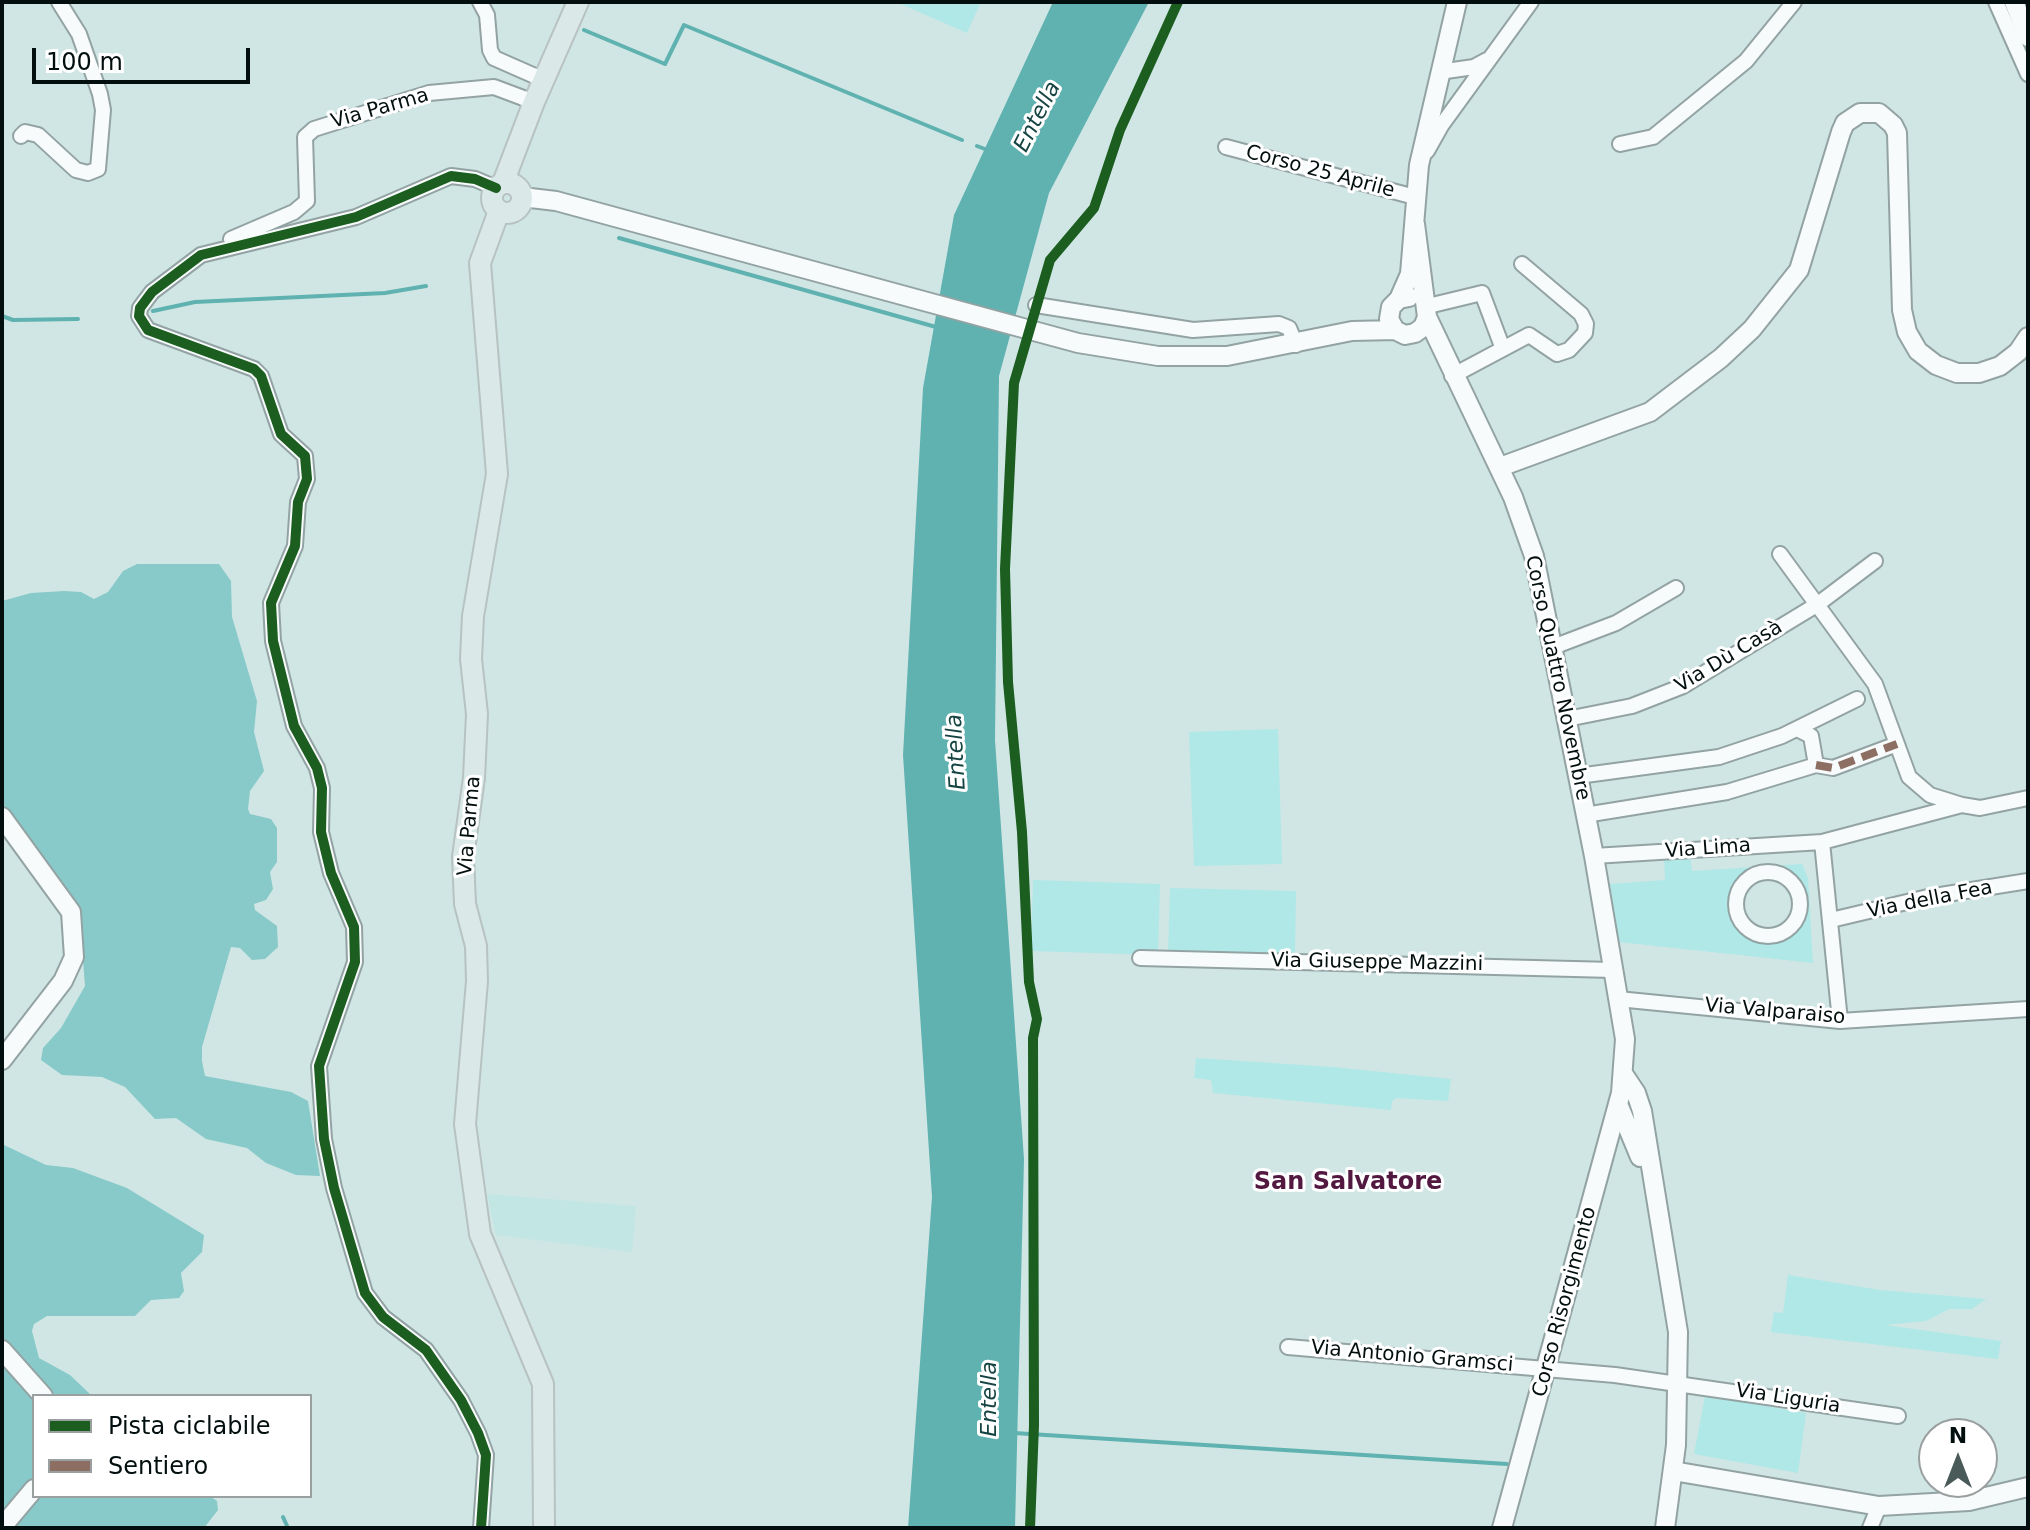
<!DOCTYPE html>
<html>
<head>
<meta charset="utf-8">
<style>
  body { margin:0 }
  #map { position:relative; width:2030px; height:1530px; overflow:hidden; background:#d0e6e5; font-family:"DejaVu Sans",sans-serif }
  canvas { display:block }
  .frame { position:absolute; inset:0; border:4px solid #020f0e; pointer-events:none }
  .legend { position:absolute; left:32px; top:1394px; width:280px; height:104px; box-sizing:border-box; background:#fff; border:2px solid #9a9f9f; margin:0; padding:10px 14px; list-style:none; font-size:24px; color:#020f0e }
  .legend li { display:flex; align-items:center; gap:16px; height:40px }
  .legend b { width:40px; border:2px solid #9a9f9f }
  .north { position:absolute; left:1918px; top:1418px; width:80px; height:80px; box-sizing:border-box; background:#fff; border:2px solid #9a9f9f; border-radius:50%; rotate:0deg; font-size:22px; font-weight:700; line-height:32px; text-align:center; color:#020f0e }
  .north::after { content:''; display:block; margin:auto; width:28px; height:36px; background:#4a5a59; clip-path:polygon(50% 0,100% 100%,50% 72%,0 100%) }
  .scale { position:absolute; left:32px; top:48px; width:218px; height:36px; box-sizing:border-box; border:4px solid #020f0e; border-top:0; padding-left:10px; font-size:24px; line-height:28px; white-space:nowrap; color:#020f0e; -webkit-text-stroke:6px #fff; paint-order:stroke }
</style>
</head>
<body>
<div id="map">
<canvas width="2030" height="1530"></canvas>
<div class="frame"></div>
<ul class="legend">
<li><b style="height:10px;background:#1b5e20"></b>Pista ciclabile</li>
<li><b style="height:10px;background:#8d6e63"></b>Sentiero</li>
</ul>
<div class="north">N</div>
<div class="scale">100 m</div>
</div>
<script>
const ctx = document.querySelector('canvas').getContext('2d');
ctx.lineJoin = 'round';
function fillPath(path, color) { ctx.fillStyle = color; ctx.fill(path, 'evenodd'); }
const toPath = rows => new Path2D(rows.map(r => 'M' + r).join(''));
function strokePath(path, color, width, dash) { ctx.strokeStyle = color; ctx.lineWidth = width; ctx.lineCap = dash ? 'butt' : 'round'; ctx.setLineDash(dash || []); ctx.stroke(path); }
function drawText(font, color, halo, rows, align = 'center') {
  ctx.font = font + ' "DejaVu Sans",sans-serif'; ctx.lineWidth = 6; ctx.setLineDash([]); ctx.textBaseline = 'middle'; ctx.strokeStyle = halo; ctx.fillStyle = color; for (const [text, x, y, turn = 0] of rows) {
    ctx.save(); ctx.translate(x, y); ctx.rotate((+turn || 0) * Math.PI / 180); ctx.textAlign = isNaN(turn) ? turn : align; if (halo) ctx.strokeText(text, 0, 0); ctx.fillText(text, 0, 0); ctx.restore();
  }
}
fillPath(toPath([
  [487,1194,636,1206,632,1252,496,1235]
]), '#c1e6e4');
fillPath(toPath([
  [896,2,981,2,967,33],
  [1278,729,1282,864,1194,866,1189,732],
  [1690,854,1692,871,1802,864,1808,878,1813,963,1619,942,1610,884,1665,880,1664,856],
  [1762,873,1777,874,1790,882,1799,902,1793,923,1773,935,1758,934,1745,926,1736,906,1743,884],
  [1033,880,1160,884,1158,955,1031,951],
  [1170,888,1296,891,1295,957,1168,955],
  [1196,1058,1333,1067,1451,1079,1448,1101,1397,1098,1392,1101,1391,1110,1213,1093,1211,1080,1194,1078],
  [1788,1275,1880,1290,1986,1299,1972,1309,1949,1309,1926,1321,1885,1325,2001,1341,1998,1359,1771,1332,1774,1312,1783,1313],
  [1705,1396,1806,1413,1798,1473,1694,1454]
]), '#afe8e6');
fillPath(toPath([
  [137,564,219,564,231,581,232,617,257,701,254,732,264,771,250,791,248,809,250,814,271,819,277,828,277,862,270,872,273,889,266,900,254,904,255,910,277,926,278,947,265,959,252,960,240,948,231,947,202,1047,202,1061,205,1076,291,1092,308,1101,320,1176,296,1175,266,1163,247,1148,206,1139,176,1118,155,1119,125,1087,102,1077,62,1075,41,1060,43,1048,61,1028,85,986,81,934,2,808,2,601,31,593,64,591,81,592,94,599,108,592,123,571],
  [2,1144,46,1165,73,1168,127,1188,204,1235,202,1252,181,1273,184,1291,179,1298,151,1300,135,1316,47,1316,34,1324,32,1331,39,1358,70,1375,92,1396,34,1396,34,1496,210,1496,217,1501,218,1510,204,1528,2,1528]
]), '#87cac9');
fillPath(toPath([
  [1053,2,1149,2,1049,193,999,376,995,740,1024,1159,1015,1528,908,1528,932,1197,903,755,923,388,954,215]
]), '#5fb2b0');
strokePath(toPath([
  [584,30,665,64,684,25,962,140],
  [977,146,990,151],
  [619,238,936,327],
  [153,311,195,302,385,293,426,286],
  [2,316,13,320,78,319],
  [1014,1433,1507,1464],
  [283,1517,288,1528]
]), '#5fb2b0', 4);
const street = toPath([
  [480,2,487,15,490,50,494,58,544,80],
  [1996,2,2028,74],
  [1439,72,1474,67,1487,60],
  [21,136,25,132,38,135,76,170,88,173,98,169,103,110,100,94,79,34,59,2],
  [1620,144,1653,137,1746,61,1794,2],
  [1226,147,1415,197],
  [1427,151,1441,126,1531,2],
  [231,239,294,212,307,201,305,137,314,129,429,93,494,87,534,102],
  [1036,305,1193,330,1279,324,1289,328,1296,345],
  [1424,307,1482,293,1503,349],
  [1452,376,1529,335,1557,354,1569,350,1585,333,1586,324,1581,314,1522,264],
  [1780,554,1875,684,1909,777,1930,795,1962,805,1980,808,2028,798],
  [1553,647,1616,623,1676,588],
  [1567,719,1632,706,1683,686,1818,604,1875,561],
  [1797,729,1811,736,1816,765],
  [1578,776,1719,757,1782,736,1857,699],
  [1585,815,1727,792,1816,765,1833,768,1897,744],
  [1822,842,1840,1021],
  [1594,856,1822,842,1962,805],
  '1736 904a32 32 0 1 1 64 0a32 32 0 1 1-64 0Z',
  [1831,920,1928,897,2028,881],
  [1140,958,1613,970],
  [1618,999,1840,1021,2028,1009],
  [1288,1347,1615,1375,1898,1416],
  [481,1528,486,1455,478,1433,461,1400,426,1350,383,1317,365,1293,334,1188,324,1139,319,1066,355,962,354,927,331,873,321,832,322,788,317,768,294,726,273,641,271,603,295,546,298,502,307,479,305,456,281,434,261,376,254,369,148,330,139,316,140,308,152,292,201,255,356,217,451,176,475,179,496,188],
  [1870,1528,1879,1506]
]);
const secondary = toPath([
  [2014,2,2028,37],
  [522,197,556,201,1078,343,1158,356,1227,356,1352,331,1395,330],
  [1415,224,1427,317,1513,497,1534,556,1594,856,1625,1039,1621,1093,1502,1528],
  [1409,297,1399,299,1391,307,1389,319,1395,330,1405,335,1415,333,1423,327,1427,317],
  [1399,299,1410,274,1419,165,1457,2],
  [1500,467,1650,412,1721,358,1752,329,1799,270,1841,132,1845,123,1860,113,1879,113,1893,125,1897,133,1902,310,1907,332,1918,351,1936,365,1957,373,1979,373,2000,366,2018,352,2028,337],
  [2,817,71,912,74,957,63,981,2,1060],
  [1624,1075,1636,1093,1642,1111,1678,1332,1676,1445,1665,1528],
  [1618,1104,1640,1157],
  [2,1350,43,1396],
  [1673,1471,1879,1506,1969,1501,2028,1487],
  [2,1527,34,1489]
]);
const primary = toPath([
  [503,183,534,102,578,2],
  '492 198a15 15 0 1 1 30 0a15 15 0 1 1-30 0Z',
  [499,211,480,263,497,474,473,616,471,659,477,714,474,778,463,857,465,904,476,946,477,981,465,1124,480,1234,543,1384,544,1528]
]);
strokePath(street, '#93a3a3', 18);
strokePath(secondary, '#93a3a3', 22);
strokePath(primary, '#b7c2c1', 24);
strokePath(street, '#f8fbfb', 14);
strokePath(secondary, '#f8fbfb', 18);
strokePath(primary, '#dae9e8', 20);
strokePath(toPath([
  [1816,765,1833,768,1897,744]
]), '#8d6e63', 8, [16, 8]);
strokePath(toPath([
  [481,1528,486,1455,478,1433,461,1400,426,1350,383,1317,365,1293,334,1188,324,1139,319,1066,355,962,354,927,331,873,321,832,322,788,317,768,294,726,273,641,271,603,295,546,298,502,307,479,305,456,281,434,261,376,254,369,148,330,139,316,140,308,152,292,201,255,356,217,451,176,475,179,496,188],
  [1030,1528,1034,1425,1033,1038,1037,1019,1029,982,1022,832,1008,682,1005,569,1014,383,1050,260,1094,208,1120,130,1178,2]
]), '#1b5e20', 10);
drawText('20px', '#020f0e', '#fff', [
  ["Via Parma",380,109,-16],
  ["Corso 25 Aprile",1320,172,15],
  ["Via Dù Casà",1729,657,-31],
  ["Corso Quattro Novembre",1557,678,78],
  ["Via Parma",470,826,-85],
  ["Via Lima",1708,849,-4],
  ["Via della Fea",1930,900,-11],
  ["Via Giuseppe Mazzini",1377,963,1],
  ["Via Valparaiso",1775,1012,5],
  ["Corso Risorgimento",1565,1302,-75],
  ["Via Antonio Gramsci",1412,1357,5],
  ["Via Liguria",1788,1399,9]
]);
drawText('italic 22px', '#154443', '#fff', [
  ["Entella",1038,117,-63],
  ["Entella",957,752,-93],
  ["Entella",990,1399,-90]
]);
drawText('bold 24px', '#531840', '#fff', [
  ["San Salvatore",1348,1183]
]);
</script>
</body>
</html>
